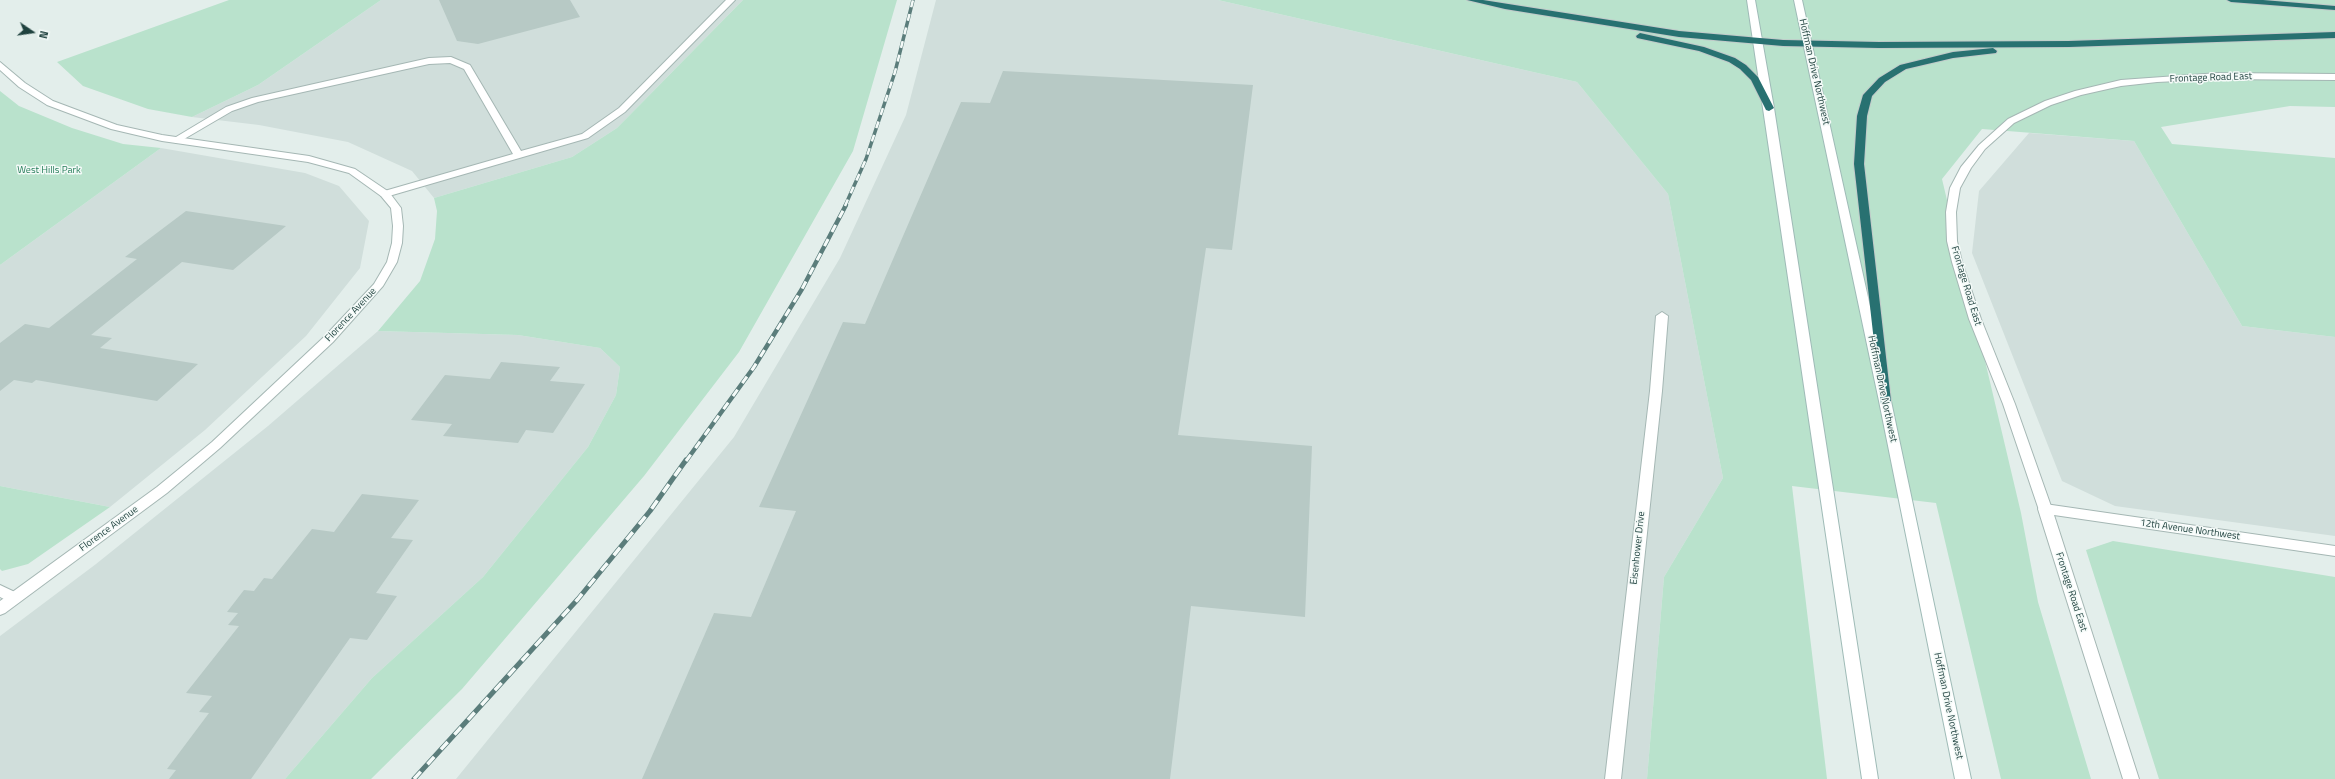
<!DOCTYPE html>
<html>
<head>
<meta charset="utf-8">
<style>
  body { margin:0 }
  #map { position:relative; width:2335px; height:779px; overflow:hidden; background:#e3eeeb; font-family:"Titillium Web",sans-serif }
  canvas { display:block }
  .north { position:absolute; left:12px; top:12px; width:40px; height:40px; -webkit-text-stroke:3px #f4faf8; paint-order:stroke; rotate:103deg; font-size:11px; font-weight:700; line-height:16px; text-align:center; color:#20423f }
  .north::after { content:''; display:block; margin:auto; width:14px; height:18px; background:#20423f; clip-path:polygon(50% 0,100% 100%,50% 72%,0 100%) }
</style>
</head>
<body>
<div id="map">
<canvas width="2335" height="779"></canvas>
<div class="north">N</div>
</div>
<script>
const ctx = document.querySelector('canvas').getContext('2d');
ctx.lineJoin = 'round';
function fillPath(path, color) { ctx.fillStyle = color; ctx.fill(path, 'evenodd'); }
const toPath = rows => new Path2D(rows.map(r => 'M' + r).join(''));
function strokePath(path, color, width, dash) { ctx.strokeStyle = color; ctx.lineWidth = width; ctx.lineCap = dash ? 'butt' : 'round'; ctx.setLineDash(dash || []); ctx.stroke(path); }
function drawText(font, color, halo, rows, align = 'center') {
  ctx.font = font + ' "Titillium Web",sans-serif'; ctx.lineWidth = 3; ctx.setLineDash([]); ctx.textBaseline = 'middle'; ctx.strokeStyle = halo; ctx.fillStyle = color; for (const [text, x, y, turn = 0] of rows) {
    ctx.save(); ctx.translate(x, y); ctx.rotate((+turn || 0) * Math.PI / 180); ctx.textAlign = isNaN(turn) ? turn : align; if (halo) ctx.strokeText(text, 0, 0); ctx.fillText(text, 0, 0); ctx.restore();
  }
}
fillPath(toPath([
  [381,0,743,0,617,128,572,157,434,198,412,171,348,142,259,125,192,117,258,85],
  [936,0,1218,0,1577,82,1668,194,1723,478,1664,577,1647,779,456,779,734,437,840,258,906,115],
  [2029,133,2134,141,2242,326,2335,337,2335,536,2115,506,2062,481,1972,253,1979,191],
  [161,148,305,173,339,186,369,221,360,268,306,336,205,430,110,507,0,486,0,265],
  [378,331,518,335,600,348,620,367,616,395,588,447,483,577,372,678,285,779,0,779,0,636,96,564,268,426]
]), '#d0dedb');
fillPath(toPath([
  [229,0,381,0,258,85,192,117,148,109,83,86,57,62],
  [743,0,897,0,853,151,739,352,644,476,462,689,371,779,285,779,372,678,483,577,588,447,616,395,620,367,600,348,518,335,378,331,420,281,435,239,437,211,434,198,572,157,617,128],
  [1218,0,2335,0,2335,107,2290,106,2161,127,2172,144,2335,158,2335,337,2242,326,2134,141,1982,129,1942,179,2021,513,2038,602,2091,779,2001,779,1936,503,1792,486,1827,779,1647,779,1664,577,1723,478,1668,194,1577,82],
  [0,91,19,106,72,128,123,144,161,148,0,265],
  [0,486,110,507,28,564,2,571,0,569],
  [2113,541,2335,577,2335,779,2159,779,2086,550]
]), '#b9e2cc');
fillPath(toPath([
  [439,0,570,0,580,17,478,44,457,41],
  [1003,71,1253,85,1232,250,1206,248,1178,435,1312,446,1305,617,1191,606,1170,779,642,779,714,613,751,617,796,511,759,507,843,322,865,324,961,102,990,103],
  [186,211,286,226,233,270,182,262,91,335,112,338,100,348,198,364,157,401,36,380,32,383,14,380,0,391,0,343,25,324,49,328,137,259,125,257],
  [501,362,560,367,550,381,585,384,553,433,526,430,518,443,443,436,452,424,411,420,445,375,490,379],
  [362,494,419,500,391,538,413,540,376,593,397,596,367,640,350,638,251,779,169,779,176,770,167,769,209,713,199,712,212,696,186,693,239,626,228,625,238,613,227,612,244,590,254,591,264,578,272,579,312,529,334,532]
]), '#b7c9c5');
const service = toPath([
  [726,0,735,0,625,112,588,138,389,196,381,196,380,194,381,192,513,154,464,69,450,63,429,64,258,102,232,111,179,142,176,143,171,140,226,107,252,98,429,58,451,57,470,65,521,151,582,134,619,108,726,0]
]);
const minor = toPath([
  [2219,73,2335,74,2335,80,2219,79,2157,82,2121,86,2081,95,2051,105,2014,123,1985,149,1971,168,1960,188,1956,212,1957,241,1962,262,1981,319,2015,404,2052,509,2050,513,2040,513,2003,404,1969,319,1952,262,1947,241,1946,212,1950,188,1961,167,1979,145,2008,119,2045,101,2075,91,2121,80,2219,73],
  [1662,312,1668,316,1662,391,1621,779,1605,779,1650,391,1656,316,1662,312],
  [0,585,19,594,21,598,19,602,14,604,0,597,0,585]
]);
const tertiary = toPath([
  [0,62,25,83,53,101,117,125,162,135,309,156,355,169,389,192,401,208,403,226,402,243,397,262,383,286,333,342,220,448,167,493,5,613,0,615,0,601,157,487,212,442,325,336,374,284,387,262,392,243,393,226,391,208,381,196,349,173,308,162,162,141,111,129,47,105,19,87,0,70,0,62],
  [2045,504,2335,546,2335,556,2054,515,2139,779,2123,779,2038,509,2040,505,2045,504]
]);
const secondary = toPath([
  [1747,0,1755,0,1774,108,1878,779,1862,779,1747,0],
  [1794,0,1802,0,1891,401,1971,779,1955,779,1879,401,1794,0]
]);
const motorway = toPath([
  [1467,0,1483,0,1679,31,1783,40,1879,42,2069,41,2335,32,2335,38,2069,47,1879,48,1783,46,1679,37,1505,9,1467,0],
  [2227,0,2263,0,2335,6,2335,10,2231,2,2227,0],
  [1640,33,1704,47,1735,58,1746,65,1758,77,1774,108,1769,111,1766,110,1751,80,1740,69,1729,62,1699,51,1637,38,1636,36,1640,33],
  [1993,48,1997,51,1996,53,1953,58,1906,69,1885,82,1872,96,1867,116,1864,164,1891,401,1889,404,1881,404,1854,164,1857,116,1863,95,1879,78,1900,65,1953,52,1993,48]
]);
strokePath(service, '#a5b7b4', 2);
strokePath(minor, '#a5b7b4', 2);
strokePath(tertiary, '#a5b7b4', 2);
strokePath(secondary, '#9fbbb7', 2);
strokePath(motorway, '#c1cac9', 2);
fillPath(service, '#fff');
fillPath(minor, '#fff');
fillPath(tertiary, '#fff');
fillPath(secondary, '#fff');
fillPath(motorway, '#287171');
const railFar2 = toPath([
  [845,206,866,159,895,72,913,0]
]);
const railFar1 = toPath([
  [686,461,754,367,802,289,846,205]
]);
const rail = toPath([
  [414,779,578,599,650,511,686,460]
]);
strokePath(railFar2, '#5b7d7b', 3.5);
strokePath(railFar1, '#5b7d7b', 4.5);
strokePath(rail, '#5b7d7b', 5);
strokePath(railFar2, '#f4faf8', 2.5, [7]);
strokePath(railFar1, '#f4faf8', 3, [8]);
strokePath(rail, '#f4faf8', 3.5, [10]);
drawText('10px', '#20423f', '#f4faf8', [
  ["Hoffman Drive Northwest",1814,72,77],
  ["Frontage Road East",2211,78,-2],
  ["Frontage Road East",1966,286,73],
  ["Florence Avenue",351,315,-47],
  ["Hoffman Drive Northwest",1882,389,78],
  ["Florence Avenue",109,529,-36],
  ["12th Avenue Northwest",2190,530,8],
  ["Eisenhower Drive",1638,548,-84],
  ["Frontage Road East",2071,592,72],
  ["Hoffman Drive Northwest",1948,706,78]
]);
drawText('10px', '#257d59', '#f4faf8', [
  ["West Hills Park",49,171]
]);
</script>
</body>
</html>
